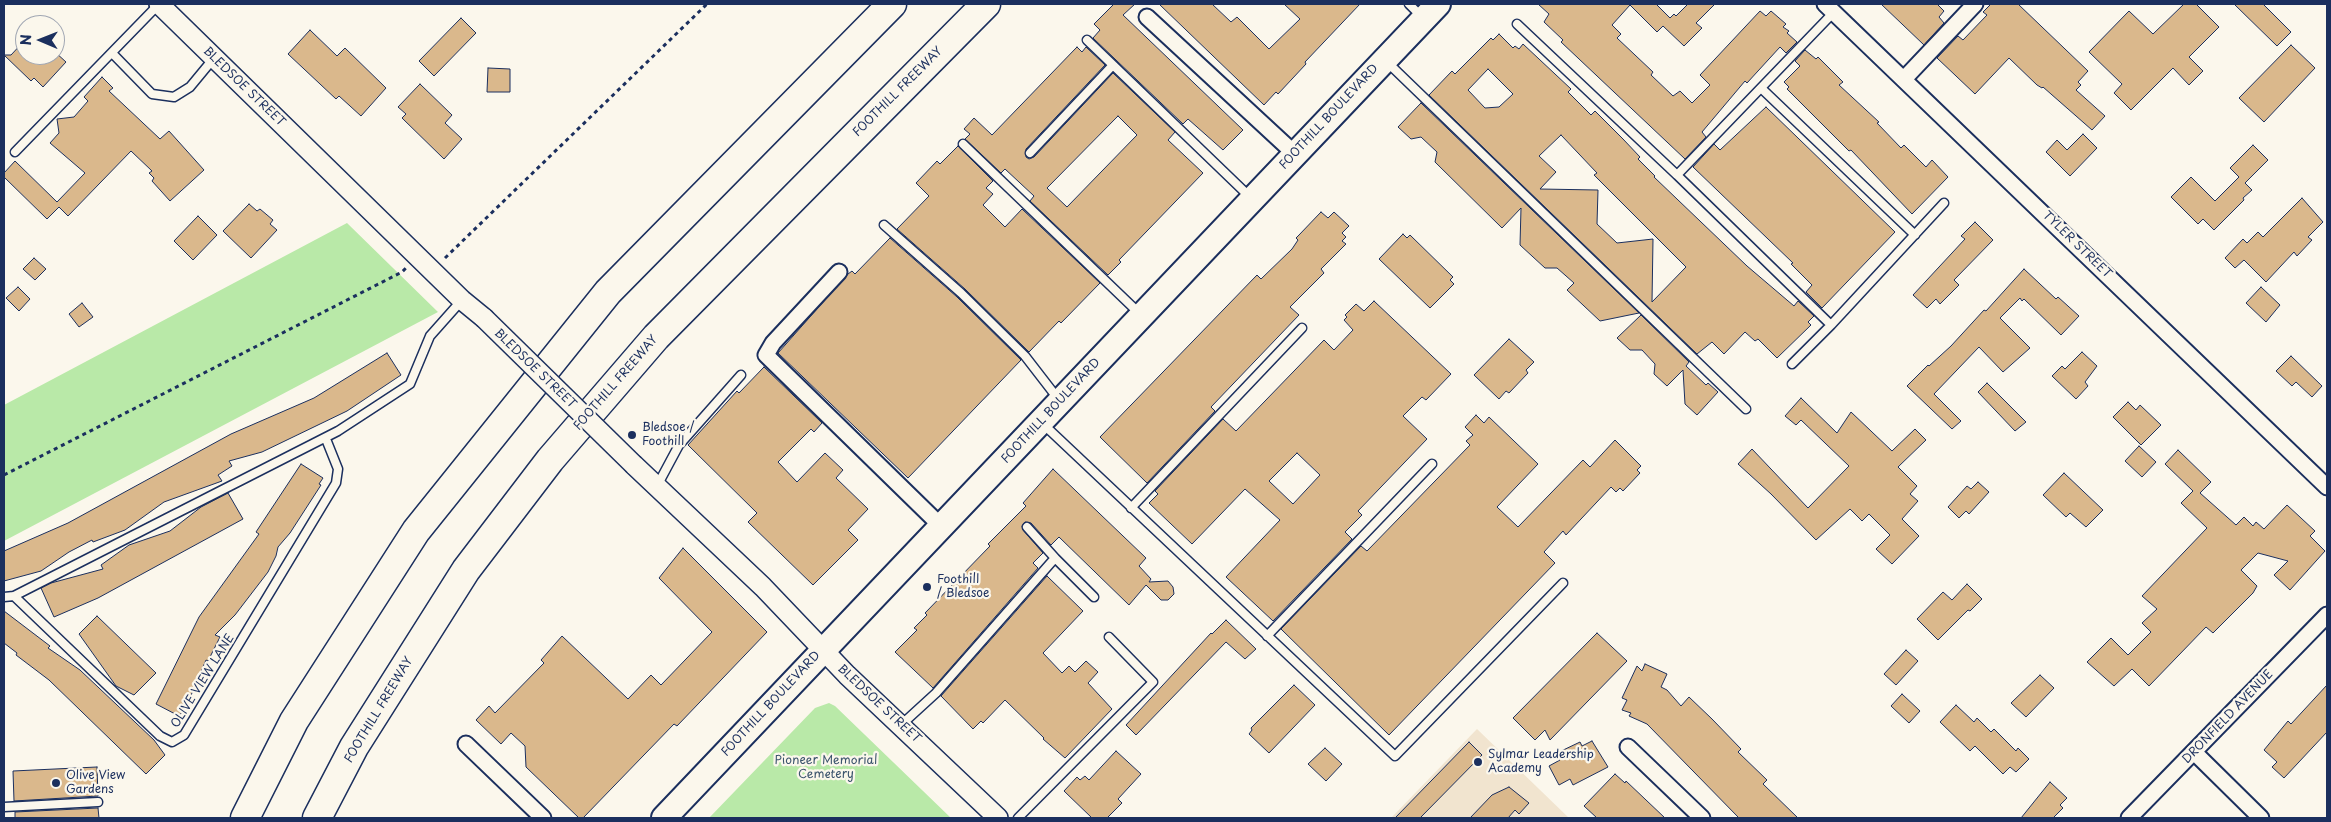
<!DOCTYPE html>
<html>
<head>
<meta charset="utf-8">
<style>
  body { margin:0 }
  #map { position:relative; width:2331px; height:822px; overflow:hidden; background:#fbf7ec; font-family:"Playpen Sans",sans-serif }
  canvas { display:block }
  .frame { position:absolute; inset:0; border:5px solid #1b2f5e; pointer-events:none }
  .north { position:absolute; left:15px; top:15px; width:50px; height:50px; box-sizing:border-box; background:#fbf7ec; border:1px solid #a1a7b3; border-radius:50%; rotate:271deg; font-size:14px; font-weight:700; line-height:20px; text-align:center; color:#1b2f5e }
  .north::after { content:''; display:block; margin:auto; width:18px; height:22px; background:#1b2f5e; clip-path:polygon(50% 0,100% 100%,50% 72%,0 100%) }
</style>
</head>
<body>
<div id="map">
<canvas width="2331" height="822"></canvas>
<div class="frame"></div>
<div class="north">N</div>
</div>
<script>
const ctx = document.querySelector('canvas').getContext('2d');
ctx.lineJoin = 'round';
function fillPath(path, color) { ctx.fillStyle = color; ctx.fill(path, 'evenodd'); }
const toPath = rows => new Path2D(rows.map(r => 'M' + r).join(''));
function strokePath(path, color, width, dash) { ctx.strokeStyle = color; ctx.lineWidth = width; ctx.lineCap = dash ? 'butt' : 'round'; ctx.setLineDash(dash || []); ctx.stroke(path); }
function drawText(font, color, halo, rows, align = 'center') {
  ctx.font = font + ' "Playpen Sans",sans-serif'; ctx.lineWidth = 4.5; ctx.setLineDash([]); ctx.textBaseline = 'middle'; ctx.strokeStyle = halo; ctx.fillStyle = color; for (const [text, x, y, turn = 0] of rows) {
    ctx.save(); ctx.translate(x, y); ctx.rotate((+turn || 0) * Math.PI / 180); ctx.textAlign = isNaN(turn) ? turn : align; if (halo) ctx.strokeText(text, 0, 0); ctx.fillText(text, 0, 0); ctx.restore();
  }
}
fillPath(toPath([
  [1477,729,1569,818,1391,818]
]), '#f1e4cf');
fillPath(toPath([
  [347,223,438,312,4,541,4,405],
  [829,703,835,706,951,818,709,818,815,708]
]), '#b9e9a8');
const building = toPath([
  [1114,4,1135,4,1123,15,1243,130,1223,150,1188,119,1183,124,1093,38,1100,30,1094,24,1114,4],
  [1159,4,1212,4,1231,22,1237,17,1269,49,1300,19,1284,4,1360,4,1305,62,1306,64,1278,94,1276,92,1264,105,1159,4],
  [1538,4,1656,4,1670,18,1674,14,1676,16,1688,4,1715,4,1696,23,1702,28,1684,46,1663,26,1657,32,1630,5,1612,25,1621,34,1617,38,1653,72,1651,75,1673,96,1680,91,1692,103,1710,85,1700,75,1760,11,1766,16,1771,11,1786,24,1783,27,1789,31,1787,33,1797,42,1786,53,1780,47,1747,83,1745,81,1702,132,1706,137,1685,159,1561,42,1563,40,1544,22,1549,14,1538,4],
  [1881,4,1937,4,1944,11,1939,17,1944,23,1924,45,1881,4],
  [1991,4,2018,4,2088,71,2078,82,2081,85,2076,90,2105,116,2092,130,2043,87,2042,88,2037,85,2009,58,1975,94,1937,58,1958,36,1963,40,1987,15,1983,12,1991,4],
  [2184,4,2196,4,2219,27,2189,57,2203,71,2189,85,2173,68,2131,110,2114,93,2122,84,2089,52,2129,11,2153,34,2184,4],
  [2234,4,2263,4,2291,32,2277,46,2234,4],
  [461,18,476,33,434,76,419,61,461,18],
  [310,30,337,56,345,48,386,88,361,116,339,96,336,99,288,54,310,30],
  [1499,34,1513,48,1515,46,1519,49,1523,44,1571,89,1568,92,1591,115,1595,111,1623,139,1640,157,1638,159,1655,176,1654,177,1747,266,1794,306,1798,301,1814,316,1808,322,1811,325,1777,358,1758,339,1755,341,1745,332,1724,354,1712,342,1697,354,1429,95,1452,71,1455,74,1491,38,1493,40,1499,34],
  [1488,69,1513,94,1499,107,1485,108,1468,90,1488,69],
  [1561,135,1597,173,1594,175,1686,267,1652,302,1653,239,1617,243,1597,224,1598,190,1540,189,1556,172,1539,156,1561,135],
  [25,40,25,55,55,55,55,52,66,62,43,87,34,78,31,81,4,55,11,55,25,40],
  [2291,45,2315,68,2264,122,2239,98,2291,45],
  [1077,47,1082,52,1086,47,1105,65,1026,149,1026,157,1029,159,1034,157,1113,73,1175,132,1168,140,1203,173,1119,260,1121,262,1108,275,1030,201,1034,196,1005,169,1001,173,965,139,970,134,964,129,974,118,992,135,1077,47],
  [1118,116,1137,135,1067,207,1047,188,1118,116],
  [1805,50,1816,59,1818,57,1843,82,1839,85,1879,122,1877,123,1901,148,1904,145,1926,167,1932,160,1948,177,1912,214,1851,150,1849,151,1787,89,1789,87,1784,82,1800,66,1795,61,1805,50],
  [488,68,510,69,510,92,487,92,488,68],
  [102,77,113,88,109,91,160,139,169,131,204,170,170,201,152,181,154,178,149,173,152,171,131,151,68,216,59,207,47,219,4,177,4,173,15,161,57,202,85,173,50,143,59,133,57,119,74,117,88,101,84,97,102,77],
  [420,84,452,115,445,123,462,139,444,159,402,118,406,114,398,107,420,84],
  [1421,103,1639,313,1600,321,1567,290,1574,283,1557,268,1545,268,1520,245,1521,208,1502,228,1435,162,1437,152,1421,137,1411,139,1398,127,1421,103],
  [1766,107,1895,232,1822,308,1806,292,1812,285,1791,264,1793,263,1693,167,1714,144,1720,150,1766,107],
  [2083,134,2097,148,2070,176,2046,152,2057,140,2067,150,2083,134],
  [2253,145,2268,160,2245,183,2252,190,2243,198,2244,200,2214,230,2203,219,2198,224,2171,197,2191,177,2215,201,2239,177,2230,168,2253,145],
  [958,146,993,181,986,188,993,194,983,205,1005,227,1022,209,1100,283,1061,323,1059,321,1029,352,965,289,897,229,929,196,916,183,937,161,940,164,958,146],
  [2302,198,2323,222,2308,237,2312,240,2297,256,2294,252,2266,282,2244,260,2235,268,2225,258,2243,239,2247,243,2258,232,2263,237,2302,198],
  [249,204,257,211,260,209,273,220,270,224,277,230,251,258,223,231,249,204],
  [1321,212,1328,218,1334,212,1349,226,1342,233,1346,237,1342,241,1346,244,1321,269,1324,273,1290,307,1299,315,1211,407,1215,411,1147,483,1100,437,1257,275,1261,279,1292,249,1298,240,1296,238,1299,235,1321,212],
  [198,216,217,235,193,260,174,241,198,216],
  [1975,222,1993,240,1954,280,1959,285,1940,304,1936,299,1927,308,1913,295,1965,239,1961,236,1975,222],
  [1403,234,1407,238,1410,235,1453,277,1450,280,1454,284,1430,308,1379,259,1403,234],
  [890,238,957,297,1021,360,908,478,778,353,848,274,852,271,855,274,890,238],
  [34,258,46,269,35,280,23,269,34,258],
  [2024,269,2056,299,2058,297,2079,316,2061,335,2024,299,2022,301,2020,298,2000,318,2030,348,2003,372,1979,347,1934,394,1961,421,1952,429,1907,386,1928,365,1929,366,1951,346,1984,310,1986,311,2024,269],
  [18,287,30,299,19,311,6,298,18,287],
  [2261,287,2280,305,2266,322,2246,303,2261,287],
  [1374,301,1451,374,1426,400,1422,397,1403,416,1427,439,1358,511,1362,515,1345,532,1352,539,1273,621,1226,577,1280,520,1245,489,1192,544,1149,503,1158,494,1155,491,1223,419,1236,431,1324,340,1334,350,1353,330,1344,320,1347,317,1345,315,1356,304,1364,311,1374,301],
  [1297,453,1320,475,1293,504,1269,481,1297,453],
  [82,303,93,317,79,327,69,314,82,303],
  [1641,315,1689,362,1686,366,1706,385,1708,383,1718,392,1697,415,1685,404,1683,370,1667,386,1654,374,1655,364,1642,350,1630,350,1617,338,1641,315],
  [1509,339,1534,362,1526,370,1528,373,1509,393,1506,391,1499,399,1474,375,1509,339],
  [2082,352,2097,366,2085,382,2088,386,2076,399,2052,376,2062,366,2065,369,2082,352],
  [387,353,401,375,347,411,262,452,229,461,232,466,218,475,222,481,164,502,125,530,93,542,92,540,69,552,41,571,4,581,4,551,68,523,231,434,314,398,387,353],
  [2291,356,2322,386,2312,397,2296,382,2292,386,2276,371,2291,356],
  [764,367,822,423,814,432,811,429,778,462,797,482,825,453,843,470,836,478,868,509,848,530,858,540,813,585,748,522,757,513,688,445,737,391,739,393,764,367],
  [1987,383,2026,422,2015,431,1978,392,1987,383],
  [1801,398,1837,433,1851,412,1892,451,1915,429,1926,440,1898,467,1917,486,1910,494,1918,501,1902,519,1919,536,1892,564,1876,549,1890,535,1869,514,1862,521,1850,509,1816,540,1771,494,1738,464,1752,449,1808,508,1849,466,1801,420,1796,425,1785,416,1801,398],
  [2128,402,2136,410,2140,405,2161,425,2141,445,2113,417,2128,402],
  [1476,415,1484,423,1489,417,1538,464,1497,507,1518,527,1583,460,1590,467,1615,440,1641,466,1637,470,1640,473,1623,491,1620,488,1616,492,1611,487,1566,535,1563,531,1544,552,1555,563,1389,735,1281,629,1361,546,1367,551,1470,445,1466,441,1473,435,1465,427,1476,415],
  [2139,446,2156,462,2142,477,2125,461,2139,446],
  [2178,450,2211,482,2200,493,2236,525,2244,517,2253,526,2256,522,2264,529,2287,505,2315,531,2310,536,2325,551,2290,590,2274,575,2288,561,2258,553,2241,570,2257,586,2253,593,2213,633,2206,627,2149,686,2132,669,2114,686,2087,662,2111,638,2128,655,2151,632,2142,623,2157,609,2142,596,2207,528,2181,503,2193,491,2165,464,2178,450],
  [301,464,323,478,319,484,321,485,290,533,278,547,276,556,268,572,235,615,215,635,220,637,208,661,206,660,186,707,179,716,156,704,199,617,259,534,256,532,301,464],
  [1053,469,1146,558,1139,566,1151,579,1149,582,1168,581,1173,587,1174,594,1168,600,1161,600,1146,585,1129,605,1059,537,1051,545,1031,523,1025,522,1022,526,1023,530,1043,553,1033,563,1038,568,933,688,895,652,917,630,914,628,927,615,925,613,990,546,988,544,1026,506,1023,503,1053,469],
  [2064,473,2103,510,2086,527,2070,513,2066,517,2043,495,2064,473],
  [1978,482,1989,492,1969,514,1966,511,1959,518,1948,507,1967,486,1971,489,1978,482],
  [228,493,243,519,98,598,54,617,41,588,51,583,103,569,101,565,129,545,170,531,201,507,228,493],
  [683,548,767,632,677,726,674,724,583,818,579,818,526,767,525,746,511,733,501,744,476,720,489,706,495,713,544,663,541,660,562,636,628,699,651,675,661,685,712,632,659,578,683,548],
  [1047,576,1083,611,1043,653,1062,673,1069,666,1075,672,1086,661,1098,672,1088,683,1112,709,1065,758,1043,739,1044,738,1005,700,983,723,981,721,973,729,941,696,1047,576],
  [1967,584,1982,599,1970,611,1968,610,1938,640,1917,619,1943,592,1952,600,1967,584],
  [4,611,50,646,48,648,80,670,154,740,165,755,146,774,49,680,16,655,17,653,4,643,4,611],
  [97,616,156,673,134,695,116,686,79,634,97,616],
  [1226,620,1256,649,1245,659,1226,642,1136,735,1126,725,1211,633,1212,634,1226,620],
  [1597,633,1627,661,1550,740,1545,730,1535,740,1513,718,1597,633],
  [1906,650,1918,661,1896,685,1884,674,1906,650],
  [1645,664,1667,674,1661,687,1667,690,1681,706,1689,697,1712,719,1741,749,1738,752,1767,780,1763,784,1798,818,1739,818,1647,724,1629,716,1631,713,1622,710,1627,700,1622,698,1637,666,1642,671,1645,664],
  [2040,675,2054,688,2026,717,2011,703,2040,675],
  [1294,685,1315,705,1269,753,1249,734,1252,730,1251,728,1294,685],
  [2327,685,2327,732,2284,778,2272,767,2277,762,2264,750,2288,721,2291,724,2327,685],
  [1902,694,1920,711,1909,723,1891,706,1902,694],
  [1956,705,1974,722,1977,718,1991,732,1994,729,2016,751,2018,748,2029,759,2016,772,2010,767,2003,774,1975,746,1970,751,1940,722,1956,705],
  [1592,741,1608,767,1573,785,1570,779,1559,785,1549,766,1560,760,1557,753,1580,742,1582,746,1592,741],
  [1469,742,1482,755,1420,818,1395,818,1469,742],
  [1325,748,1342,764,1326,781,1308,764,1325,748],
  [1116,751,1141,774,1118,799,1122,803,1107,818,1092,818,1064,791,1077,777,1080,780,1085,776,1089,780,1116,751],
  [97,767,98,796,14,801,13,771,97,767],
  [1615,774,1625,783,1626,781,1665,818,1597,818,1584,806,1615,774],
  [2050,782,2067,798,2060,805,2063,808,2053,818,2021,818,2050,782],
  [1509,787,1529,803,1519,814,1515,810,1508,818,1470,818,1492,795,1509,787],
  [98,808,99,818,15,818,15,812,98,808]
]);
fillPath(building, '#dab88c');
strokePath(building, '#1b2f5e', 1);
const service = toPath([
  [1409,4,1422,17],
  [1517,24,1677,175,1834,12],
  [1087,40,1251,198],
  [112,53,152,94,174,97,190,87,214,58],
  [1387,62,1746,409],
  [1761,88,1915,235],
  [963,144,1140,314],
  [15,152,159,4],
  [1030,153,1113,65],
  [1677,175,1831,325,1944,203],
  [884,225,961,293,1025,356,1059,400],
  [1792,364,1831,325],
  [1042,423,1395,756,1563,583],
  [657,486,679,445,741,375],
  [1131,508,1302,328],
  [1055,558,1094,597],
  [14,596,160,736,172,742,184,735,336,483,338,469,326,439],
  [4,597,14,596,338,431,410,384,430,336,462,300],
  [1267,636,1432,464],
  [901,725,936,693,1055,558,1027,527],
  [4,807,98,802],
  [1018,818,1153,682,1109,637]
]);
const minor = toPath([
  [1825,4,2327,487],
  [1147,17,1295,154],
  [1904,79,1975,4],
  [839,272,773,343,766,355,942,527],
  [466,744,543,818],
  [1628,747,1702,818],
  [2194,752,2261,818],
  [2129,818,2327,615]
]);
const tertiary = toPath([
  [159,4,462,300,484,318],
  [634,465,763,587,847,675,998,818]
]);
const primary = toPath([
  [664,818,1438,4]
]);
const motorway = toPath([
  [245,818,294,721,416,531,608,292,892,4],
  [317,818,354,747,466,570,550,460,656,337,986,4]
]);
strokePath(service, '#1b2f5e', 11);
strokePath(minor, '#1b2f5e', 19);
strokePath(tertiary, '#1b2f5e', 22);
strokePath(primary, '#1b2f5e', 28);
strokePath(motorway, '#1b2f5e', 31);
strokePath(toPath([
  [445,258,707,4],
  [4,475,402,272,406,268]
]), '#1b2f5e', 3, [4, 4]);
strokePath(service, '#fbf7ec', 8);
strokePath(minor, '#fbf7ec', 15);
strokePath(tertiary, '#fbf7ec', 19);
strokePath(primary, '#fbf7ec', 24);
strokePath(motorway, '#fbf7ec', 28);
const tertiaryBridge = toPath([
  [484,318,634,465]
]);
strokePath(tertiaryBridge, '#1b2f5e', 22, []);
strokePath(tertiaryBridge, '#fbf7ec', 19);
for (const [x, y, r, color] of [
  [632,435,5,"#1b2f5e"],
  [927,587,5,"#1b2f5e"],
  [1478,762,5,"#1b2f5e"],
  [56,783,5,"#1b2f5e"]
]) { const dot = new Path2D(); dot.arc(x, y, r, 0, 2 * Math.PI); ctx.fillStyle = color; ctx.fill(dot); strokePath(dot, '#fbf7ec', 2); }
drawText('12px', '#1b2f5e', '#fbf7ec', [
  ["BLEDSOE STREET",244,87,44],
  ["FOOTHILL FREEWAY",898,92,-45],
  ["FOOTHILL BOULEVARD",1329,117,-47],
  ["TYLER STREET",2077,245,44],
  ["BLEDSOE STREET",535,369,44],
  ["FOOTHILL FREEWAY",616,383,-49],
  ["FOOTHILL BOULEVARD",1051,411,-47],
  ["OLIVE VIEW LANE",203,681,-58],
  ["FOOTHILL BOULEVARD",771,704,-47],
  ["BLEDSOE STREET",879,704,43],
  ["FOOTHILL FREEWAY",379,710,-59],
  ["DRONFIELD AVENUE",2228,717,-46]
]);
drawText('12px', '#1b2f5e', '#fbf7ec', [
  ["Bledsoe /",642,428],
  ["Foothill",642,442],
  ["Foothill",937,580],
  ["/ Bledsoe",937,594],
  ["Sylmar Leadership",1488,755],
  ["Academy",1488,769],
  ["Olive View",66,776],
  ["Gardens",66,790]
], 'left');
drawText('12px', '#3b546d', '#fbf7ec', [
  ["Pioneer Memorial",826,761],
  ["Cemetery",826,775]
]);
</script>
</body>
</html>
